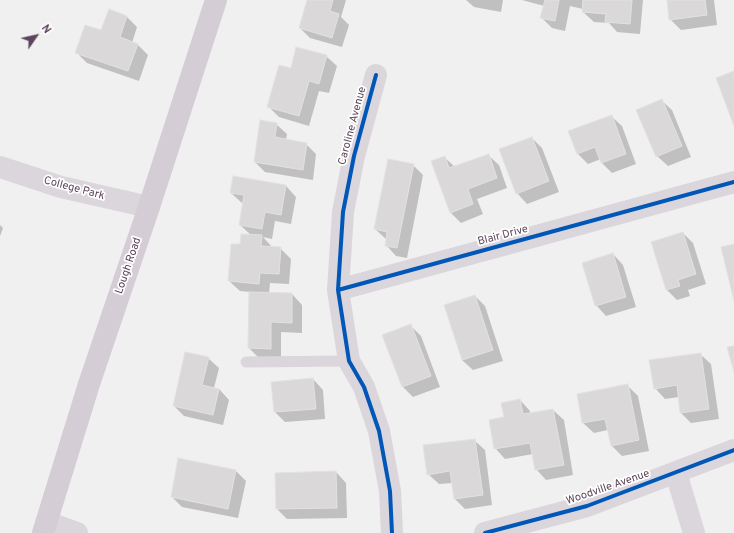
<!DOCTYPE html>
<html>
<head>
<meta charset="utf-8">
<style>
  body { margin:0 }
  #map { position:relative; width:734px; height:533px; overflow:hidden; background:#eff0ef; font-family:Overpass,sans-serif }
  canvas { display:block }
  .north { position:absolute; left:16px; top:16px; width:40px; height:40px; -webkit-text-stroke:3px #fff; paint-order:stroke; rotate:56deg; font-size:11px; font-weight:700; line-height:16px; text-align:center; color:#5c455b }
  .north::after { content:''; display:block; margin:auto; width:14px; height:18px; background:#5c455b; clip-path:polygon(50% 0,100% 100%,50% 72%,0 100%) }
</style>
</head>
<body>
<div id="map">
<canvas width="734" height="533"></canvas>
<div class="north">N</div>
</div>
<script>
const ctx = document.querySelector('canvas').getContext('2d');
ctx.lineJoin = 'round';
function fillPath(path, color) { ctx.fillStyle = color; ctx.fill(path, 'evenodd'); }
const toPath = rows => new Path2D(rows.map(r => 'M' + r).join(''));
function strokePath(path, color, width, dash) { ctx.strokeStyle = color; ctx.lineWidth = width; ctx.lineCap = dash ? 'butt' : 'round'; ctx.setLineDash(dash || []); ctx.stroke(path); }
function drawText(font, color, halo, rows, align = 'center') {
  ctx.font = font + ' Overpass,sans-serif'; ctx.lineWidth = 3.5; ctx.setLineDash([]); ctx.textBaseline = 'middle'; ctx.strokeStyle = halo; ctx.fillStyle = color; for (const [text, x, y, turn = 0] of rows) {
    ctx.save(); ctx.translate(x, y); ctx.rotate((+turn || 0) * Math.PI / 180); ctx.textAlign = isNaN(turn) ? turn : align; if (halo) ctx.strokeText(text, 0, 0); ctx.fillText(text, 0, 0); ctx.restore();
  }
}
fillPath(toPath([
  [308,0,346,0,341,17,349,25,342,47,310,38,300,28],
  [466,0,503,0,501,12,474,7],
  [522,0,643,0,640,34,617,32,609,23,594,22,583,12,583,9,570,6,565,31,552,28,542,18,544,6],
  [668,0,714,0,717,25,681,30,670,19],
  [127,17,137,27,132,43,138,45,148,55,139,81,87,63,76,52,102,32],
  [326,56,337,66,329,93,319,91,309,126,279,117,268,106,291,69],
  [661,100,672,110,691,157,668,166,657,156],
  [611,116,622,126,636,164,612,173,602,163,601,159,588,164,577,153],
  [276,124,287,134,286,140,306,144,316,154,313,180,265,172,255,162],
  [532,138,542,148,559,192,527,204,517,193],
  [488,155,499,165,507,188,477,199,483,214,461,223,450,212,444,157,455,167],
  [413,165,423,175,407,258,396,256,386,245,387,240,375,229],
  [286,186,296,197,291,224,275,221,272,239,263,237,272,247,280,248,291,259,289,284,270,283,269,294,292,294,302,305,302,333,281,332,281,359,259,358,249,348,250,292,240,291,229,281,241,245,251,235,240,225,244,203,242,203,231,193],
  [0,225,3,228,0,236],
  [683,233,693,243,706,284,688,290,690,296,677,300,666,289],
  [613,254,623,265,636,307,606,316,596,305],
  [475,296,485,306,503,361,473,370,462,360],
  [410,325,421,336,440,387,413,397,403,387],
  [700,354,711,364,719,419,691,423,681,413,679,397,665,399,655,388],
  [208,358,219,368,214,388,219,389,229,400,223,425,184,416,174,406],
  [313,379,323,390,325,419,285,422,275,412],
  [627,385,638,396,649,451,622,456,611,445,608,430,594,433,583,423],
  [520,400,530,411,530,414,553,410,564,420,573,475,546,480,536,469,533,454,505,459,495,448,505,418],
  [474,440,485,450,492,505,465,509,455,499,453,483,439,484,428,474],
  [235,470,246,481,238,518,182,507,172,497],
  [336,472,346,483,347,518,287,519,277,509]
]), '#0003');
const building = toPath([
  [307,0,333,0,330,11,339,14,332,38,299,28,307,0],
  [545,0,559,0,555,21,540,18,545,0],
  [583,0,632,0,630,24,605,22,606,14,582,12,583,0],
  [667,0,705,0,707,15,669,20,667,0],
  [109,9,127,16,120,37,138,44,128,71,75,53,85,25,101,30,109,9],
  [296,47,327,55,319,84,309,81,299,116,267,107,279,65,291,68,296,47],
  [734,71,734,126,716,78,734,71],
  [662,99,682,146,656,157,636,110,662,99],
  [612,115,626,154,601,163,595,147,577,154,568,131,612,115],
  [260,120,277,123,275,137,307,143,303,170,254,162,260,120],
  [532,137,549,181,516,194,499,149,532,137],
  [489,154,497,178,468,189,473,204,450,213,431,161,445,156,449,168,489,154],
  [388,159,414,164,397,248,385,246,387,232,374,229,388,159],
  [233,176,286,185,281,215,265,212,262,229,239,225,244,195,230,193,233,176],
  [683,232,696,274,678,280,680,286,666,290,651,242,683,232],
  [241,234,262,235,261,246,281,247,279,274,260,273,259,284,228,281,231,244,240,244,241,234],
  [734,244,734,301,721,247,734,244],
  [613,253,626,297,595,306,582,263,613,253],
  [249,292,292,293,292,323,271,322,271,349,248,348,249,292],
  [475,295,493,350,462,360,444,305,475,295],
  [411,324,431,376,402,387,382,335,411,324],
  [734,346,734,372,727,347,734,346],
  [185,352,209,357,202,385,219,389,213,415,173,406,185,352],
  [701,353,709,409,680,413,677,385,654,389,649,360,701,353],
  [313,378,316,409,274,412,271,382,313,378],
  [628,384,639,440,611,446,605,419,582,423,577,394,628,384],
  [520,399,523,414,553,409,564,465,535,470,530,443,494,449,489,420,504,417,501,403,520,399],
  [475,439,483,495,454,499,450,471,427,475,423,445,475,439],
  [178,458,236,470,228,509,171,497,178,458],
  [336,471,337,508,276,509,275,473,336,471]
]);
fillPath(building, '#dbd8da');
strokePath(building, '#e2e1e1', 1);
strokePath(toPath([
  [246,362,349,361]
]), '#dbd6db', 11);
strokePath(toPath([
  [376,75,354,156,343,212,338,290,349,361,364,387,379,431,390,491,392,533],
  [0,167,61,187,149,207],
  [338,290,734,182],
  [676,473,694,533],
  [47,522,77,533],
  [485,533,587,506,734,450]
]), '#dbd6db', 22);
strokePath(toPath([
  [43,533,89,384,149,207,216,0]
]), '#d5cdd5', 22);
strokePath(toPath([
  [376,75,354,156,343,212,338,290,349,361,364,387,379,431,390,491,392,533],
  [338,290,734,182],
  [485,533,587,506,734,450]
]), '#0057b8', 4);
drawText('11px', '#5c455b', '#fff', [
  ["Caroline Avenue",353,126,-75],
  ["College Park",74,189,15],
  ["Blair Drive",503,236,-15],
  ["Lough Road",129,266,-71],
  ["Woodville Avenue",608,488,-19]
]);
</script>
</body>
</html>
